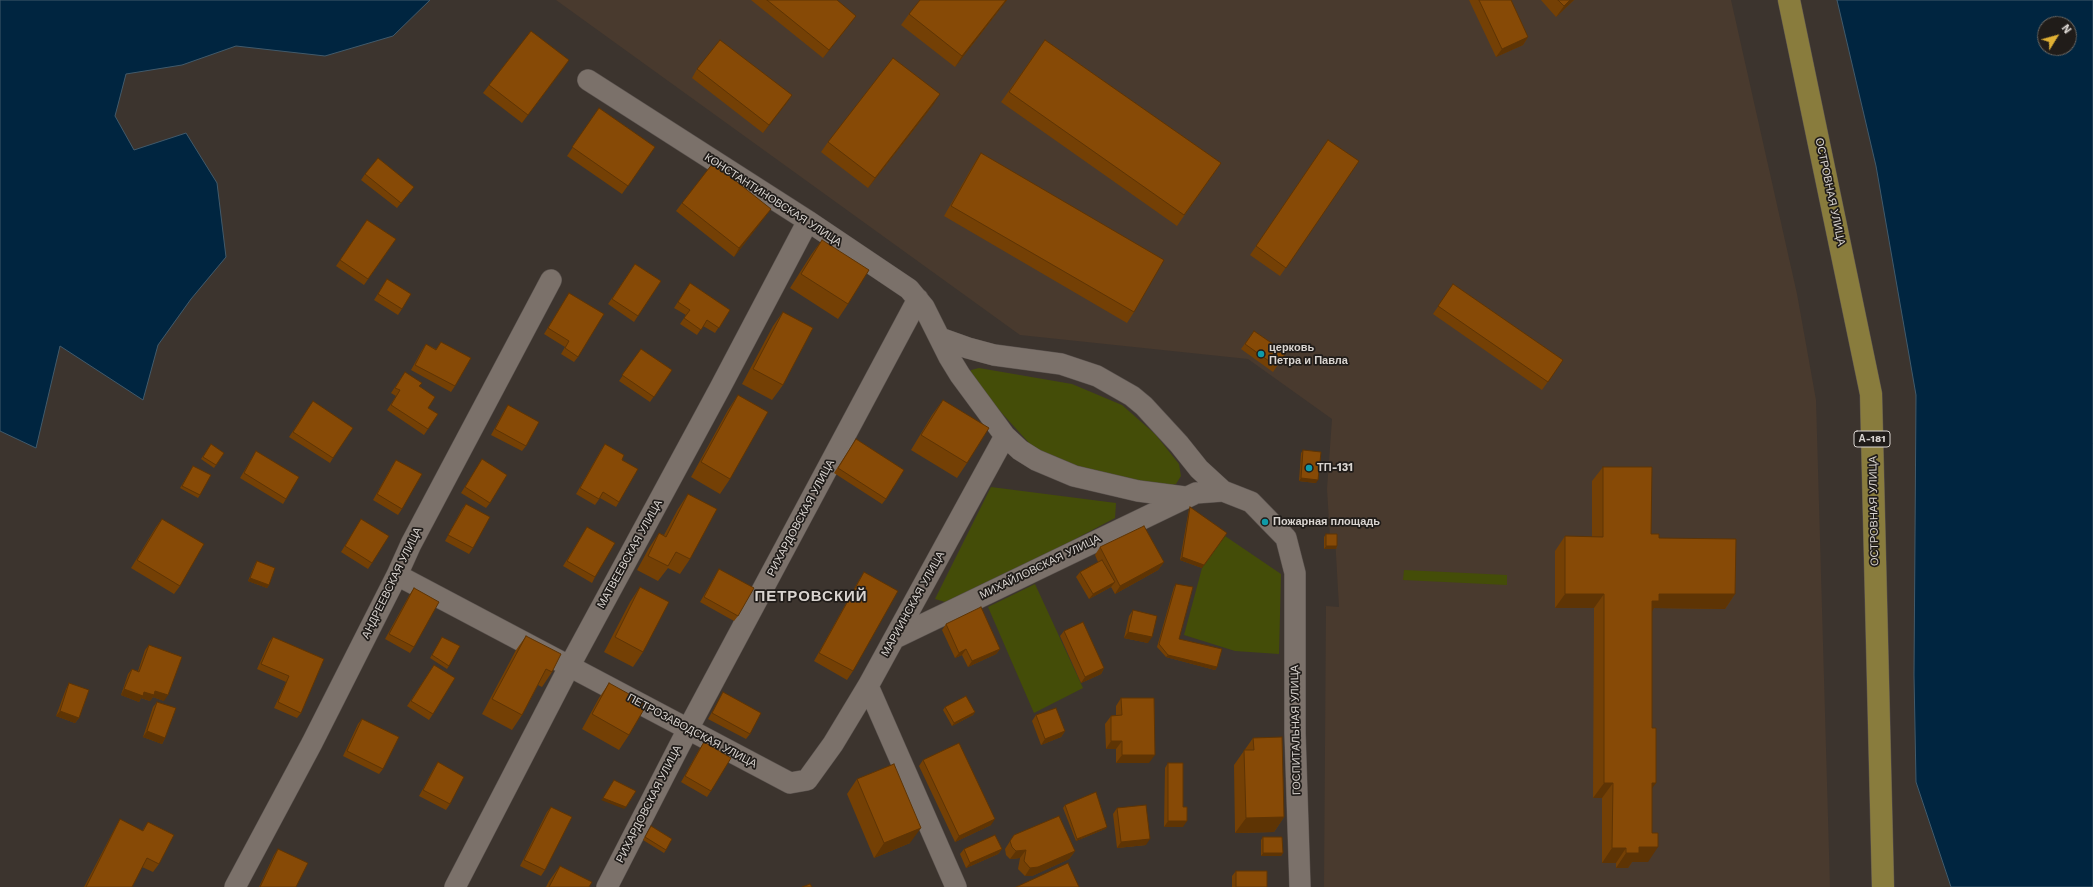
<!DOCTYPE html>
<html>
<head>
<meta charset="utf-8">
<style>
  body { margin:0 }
  #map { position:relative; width:2093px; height:887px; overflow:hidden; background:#3c342e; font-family:"Work Sans",sans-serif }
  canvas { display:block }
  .north { position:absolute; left:2037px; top:16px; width:40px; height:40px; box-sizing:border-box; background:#201c19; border:1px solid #6a6662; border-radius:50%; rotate:53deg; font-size:11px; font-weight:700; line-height:16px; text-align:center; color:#d9d4d0 }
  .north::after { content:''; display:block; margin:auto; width:14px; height:18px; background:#e0b034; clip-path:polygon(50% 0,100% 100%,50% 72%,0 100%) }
</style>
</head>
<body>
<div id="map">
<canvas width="2093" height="887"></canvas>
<div class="north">N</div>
</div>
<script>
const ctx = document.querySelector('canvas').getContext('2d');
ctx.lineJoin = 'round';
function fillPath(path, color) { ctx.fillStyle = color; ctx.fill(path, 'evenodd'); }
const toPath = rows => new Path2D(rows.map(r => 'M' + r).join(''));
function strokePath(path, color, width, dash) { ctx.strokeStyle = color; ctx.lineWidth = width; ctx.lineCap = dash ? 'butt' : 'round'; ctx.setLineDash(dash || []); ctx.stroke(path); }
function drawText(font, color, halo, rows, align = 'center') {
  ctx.font = font + ' "Work Sans",sans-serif'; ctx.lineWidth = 3.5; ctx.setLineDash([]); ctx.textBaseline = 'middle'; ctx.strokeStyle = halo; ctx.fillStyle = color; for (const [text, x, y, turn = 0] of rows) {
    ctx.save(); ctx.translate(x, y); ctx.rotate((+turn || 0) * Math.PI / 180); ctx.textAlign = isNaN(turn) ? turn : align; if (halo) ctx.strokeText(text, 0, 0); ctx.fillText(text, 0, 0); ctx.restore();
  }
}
fillPath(toPath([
  [556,0,1731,0,1797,294,1816,400,1830,887,1324,887,1326,606,1339,607,1335,537,1330,537,1327,489,1332,419,1248,359,1020,335]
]), '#493a2e');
fillPath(toPath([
  [979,368,1072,384,1122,405,1155,434,1179,464,1181,476,1176,484,1166,487,1104,479,1040,455,969,377,971,370],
  [991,487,1116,503,1115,518,952,604,935,599],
  [1225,536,1281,574,1279,654,1235,651,1184,635,1202,568],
  [1404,570,1507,575,1507,585,1403,580],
  [1035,584,1083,688,1034,713,988,607]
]), '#444d08');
const water = toPath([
  [0,0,430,0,393,36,325,56,236,46,182,65,126,74,115,116,134,150,186,133,217,183,226,257,191,299,158,345,143,400,60,346,36,448,0,431,0,0],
  [1837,0,2093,0,2093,887,1951,887,1916,782,1914,675,1916,395,1876,166,1837,0],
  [2045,24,2069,24,2069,48,2045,48,2045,24]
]);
fillPath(water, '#002540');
strokePath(water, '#415a6b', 1);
const street = toPath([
  [588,80,808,221,909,289,924,307,949,357,960,375,1005,436,1020,450,1036,460,1074,476,1138,491,1185,497],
  [940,338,968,348,994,355,1061,364,1097,376,1132,396,1144,406,1179,444,1199,469,1223,491],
  [397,575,790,783,807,780,833,744,868,686,1005,436],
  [895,638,1196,493,1223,491,1251,502,1286,538,1295,573,1295,733,1300,887],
  [868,686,956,887],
  [235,887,312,743,397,575,411,544,551,280],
  [455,887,569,667,720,388,808,221],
  [607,887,688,729,918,299]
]);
const primary = toPath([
  [1789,0,1871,394,1883,887]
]);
strokePath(street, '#5a524e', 22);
strokePath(primary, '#5a524e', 23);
strokePath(street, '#7b716a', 21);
strokePath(primary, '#897c3d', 22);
fillPath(toPath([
  [751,0,837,0,850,24,823,58],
  [1007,0,955,67,901,25,909,14],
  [1469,0,1511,0,1528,37,1523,45,1496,57],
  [1541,0,1574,0,1556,17],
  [1045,40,1221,163,1177,226,1001,102],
  [569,60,522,123,483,93,489,85],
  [697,69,792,95,763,133,692,78],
  [933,105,868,188,821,152,828,142],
  [599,108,655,147,622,194,567,156],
  [1328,140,1359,161,1280,276,1250,255],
  [981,153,1134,312,1127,323,944,216,974,164],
  [365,174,414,187,397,208,361,180],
  [682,203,771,209,734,257,676,211],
  [367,220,396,239,364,285,336,266],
  [822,240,848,304,838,319,790,288,811,255],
  [635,264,661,281,634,322,608,304],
  [387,279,402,309,398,315,374,300],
  [690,283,730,310,715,333,703,326,697,335,680,324,686,315,674,308],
  [1453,284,1563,360,1542,390,1433,314],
  [569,293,578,357,574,362,561,354,565,347,544,334],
  [783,312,783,385,772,400,742,384,773,326],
  [1254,331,1286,353,1273,372,1241,349],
  [441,342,455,386,451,392,411,370,422,350,426,344,436,349],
  [641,349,672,370,650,402,619,381],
  [405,372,419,386,428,408,438,414,424,435,387,410,396,396,391,393],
  [738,395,730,479,720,494,691,477,728,410],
  [943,400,967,463,957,478,911,450,932,415],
  [508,405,526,446,522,451,491,435,504,411],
  [309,407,333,458,330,463,289,437],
  [856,439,886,499,882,504,834,473],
  [211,444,224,453,214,468,201,459],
  [605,444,619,502,616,507,600,498,595,505,576,494,601,450],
  [1303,450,1316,483,1299,481,1301,453],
  [256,451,286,499,283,504,240,478],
  [482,459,490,503,486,508,461,493],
  [396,460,402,509,398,515,373,500,392,466],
  [193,466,200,495,198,498,180,488],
  [1603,467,1651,534,1659,538,1735,594,1725,609,1654,608,1652,611,1652,788,1648,862,1632,862,1628,868,1616,868,1616,863,1602,863,1602,798,1593,798,1594,608,1555,608,1555,551,1565,536,1592,537,1592,481],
  [688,494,690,559,680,574,668,568,658,581,637,570,649,548,659,533,664,535,678,509],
  [466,504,473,548,469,554,445,541,462,509],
  [1190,507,1202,568,1180,560,1189,509],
  [162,519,180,586,174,594,131,568,156,527],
  [361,519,372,563,368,569,341,552],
  [587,527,595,577,592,583,563,566],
  [1326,534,1337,546,1336,549,1324,549,1324,537],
  [1100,547,1164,562,1158,570,1115,594,1111,587,1089,599,1076,577,1080,572,1098,562,1095,555],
  [257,561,269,585,267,588,248,581,255,564],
  [719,569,738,616,734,621,700,602,716,574],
  [864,572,853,671,847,680,814,661,859,580],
  [1176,584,1179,639,1217,667,1215,670,1166,657,1157,647,1174,587],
  [640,587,643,652,633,667,604,652,630,602],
  [414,588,414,647,410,653,385,639,410,594],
  [1133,610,1148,643,1124,638,1129,616],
  [946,624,1000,649,996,654,968,667,962,655,955,658,942,630],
  [1064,631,1104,668,1101,674,1081,683,1060,636],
  [526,636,552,672,542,687,538,685,522,715,512,730,482,714,516,650],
  [273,637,324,659,301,713,297,718,274,708,286,682,257,669,269,642],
  [442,637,449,666,447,669,430,658],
  [149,645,164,701,153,697,150,701,141,698,139,702,121,695,128,674,132,669,138,671,145,650],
  [434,665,433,714,429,720,407,706],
  [69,683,79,718,75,723,56,716,66,689],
  [609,683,629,735,619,750,582,729,599,698],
  [723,692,750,734,746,739,708,719,720,698],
  [1121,698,1149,763,1116,763,1116,749,1106,749,1105,724,1111,716,1116,715,1116,706],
  [157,702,165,738,162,744,143,737,153,707],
  [945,707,975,712,973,715,952,726,943,710],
  [1036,715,1065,731,1061,737,1041,745,1032,721],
  [362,719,383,769,379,774,343,756,358,724],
  [1253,738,1284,817,1274,832,1235,833,1234,765],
  [704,742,711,791,707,797,681,782,700,748],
  [923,760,991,825,955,842,919,766],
  [438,762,450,804,446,810,419,796,434,768],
  [1168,763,1183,807,1183,827,1164,827,1165,768],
  [857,779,910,843,874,858,847,794],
  [1065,805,1107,827,1105,829,1076,841,1063,808],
  [551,807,545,870,541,876,520,866,547,812],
  [1117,808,1146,845,1117,848,1113,814],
  [120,819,142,831,148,822,159,864,153,872,142,867,132,887,84,887,115,828],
  [649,829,666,850,664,853,643,840],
  [1014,835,1075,851,1069,859,1032,876,1025,876,1018,869,1020,858,1010,859,1006,855,1005,849],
  [1263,837,1283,853,1281,856,1261,856,1261,840],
  [278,849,296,887,259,887,274,855],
  [964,849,1002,849,998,854,966,868,960,854],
  [560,866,589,887,546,887,549,881],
  [1236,871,1267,887,1232,887,1232,876]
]), '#744005');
fillPath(toPath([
  [1006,0,1007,0,955,67,962,56],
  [1570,0,1574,0,1556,17,1564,6],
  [856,16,850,24,823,58,829,50],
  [1528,37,1523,45,1496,57,1502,49],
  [569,60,564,68,522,123,528,115],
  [940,94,933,105,868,188,875,178],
  [792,95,786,104,763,133,769,125],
  [771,209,765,217,734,257,739,248],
  [1301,478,1318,480,1316,483,1299,481],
  [1225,536,1202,568,1180,560,1182,557],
  [1326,546,1337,546,1336,549,1324,549],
  [1164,562,1158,570,1115,594,1120,586],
  [250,578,269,585,267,588,248,581],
  [1115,582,1111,587,1089,599,1093,594],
  [1565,594,1604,594,1594,608,1555,608],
  [1659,594,1735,594,1725,609,1654,608,1649,616,1652,601],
  [1128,632,1152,637,1148,643,1124,638],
  [966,649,962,655,955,658,959,653],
  [1000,649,996,654,968,667,972,661],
  [1168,655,1217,667,1215,670,1166,657],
  [1104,668,1101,674,1081,683,1085,677],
  [124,689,144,692,155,691,168,695,164,701,153,697,150,701,141,698,139,702,121,695],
  [60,711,79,718,75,723,56,716],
  [975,712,973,715,952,726,954,723],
  [147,731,165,738,162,744,143,737],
  [1065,731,1061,737,1041,745,1045,739],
  [1111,741,1122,741,1116,749,1106,749],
  [1122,755,1155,755,1149,763,1116,763],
  [1604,783,1613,783,1602,798,1593,798],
  [1652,783,1656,783,1645,798],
  [603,798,626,807,624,809,601,800],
  [1284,817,1274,832,1235,833,1246,818],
  [995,819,991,825,955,842,959,836],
  [1168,821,1187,821,1183,827,1164,827],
  [1107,827,1105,829,1076,841,1077,839],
  [921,828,910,843,874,858,884,843],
  [1150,839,1146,845,1117,848,1121,842],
  [1639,847,1658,847,1648,862,1632,862,1628,868,1616,868,1626,853],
  [1612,848,1626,848,1616,863,1602,863],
  [1002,849,998,854,966,868,970,863],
  [1026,850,1020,858,1010,859,1016,851],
  [1075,851,1069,859,1032,876,1025,876,1030,868],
  [1263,853,1283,853,1281,856,1261,856]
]), '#5e3404');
const building = toPath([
  [767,0,837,0,856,16,829,50,767,0],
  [920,0,1006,0,962,56,909,14,920,0],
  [1479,0,1511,0,1528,37,1502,49,1479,0],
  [1558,0,1570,0,1564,6,1558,0],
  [531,31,569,60,528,115,489,85,531,31],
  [720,40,792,95,769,125,697,69,720,40],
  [1045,40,1221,163,1184,215,1009,92,1045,40],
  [893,58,940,94,875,178,828,142,893,58],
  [599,108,655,147,628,186,572,147,599,108],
  [1328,140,1359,161,1286,268,1256,246,1328,140],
  [981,153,1164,260,1134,312,951,206,981,153],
  [378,158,414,187,401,203,365,174,378,158],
  [713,163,771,209,739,248,682,203,713,163],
  [367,220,396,239,368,279,340,260,367,220],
  [822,240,869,270,848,304,801,274,822,240],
  [635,264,661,281,638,316,612,299,635,264],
  [387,279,411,294,402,309,378,294,387,279],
  [690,283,730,310,719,328,707,320,701,330,684,318,690,310,678,302,690,283],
  [1453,284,1563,360,1548,382,1438,306,1453,284],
  [569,293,604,314,578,357,565,348,569,341,548,328,569,293],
  [783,312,813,328,783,385,753,369,783,312],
  [1254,331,1286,353,1276,366,1245,344,1254,331],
  [441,342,471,358,455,386,415,365,426,344,436,350,441,342],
  [641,349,672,370,654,397,622,375,641,349],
  [405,372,422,383,419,386,435,397,428,408,438,414,428,429,391,405,400,390,395,388,405,372],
  [738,395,768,412,730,479,701,462,738,395],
  [943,400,989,428,967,463,921,435,943,400],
  [313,401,353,428,333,458,293,432,313,401],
  [508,405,539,422,526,446,495,429,508,405],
  [856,439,904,470,886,499,838,468,856,439],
  [211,444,224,453,216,465,203,457,211,444],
  [605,444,624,455,622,460,638,469,619,502,603,492,599,499,580,488,605,444],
  [1303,450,1321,452,1318,480,1301,478,1303,450],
  [256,451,299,477,286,499,244,473,256,451],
  [482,459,507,475,490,503,465,487,482,459],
  [396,460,422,474,402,509,377,494,396,460],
  [193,466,211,475,200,495,182,486,193,466],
  [1603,467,1652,467,1651,534,1659,534,1659,538,1736,539,1735,594,1659,594,1659,601,1652,601,1652,728,1656,728,1656,783,1652,783,1652,833,1658,833,1658,847,1639,847,1639,853,1626,853,1626,848,1612,848,1613,783,1604,783,1604,594,1565,594,1565,536,1603,537,1603,467],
  [688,494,717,509,690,559,676,552,668,566,648,556,659,533,666,537,688,494],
  [466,504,490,517,473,548,448,535,466,504],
  [1190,507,1227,533,1204,565,1182,557,1190,507],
  [162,519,204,544,180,586,137,560,162,519],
  [361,519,389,536,372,563,345,546,361,519],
  [1144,526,1164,562,1120,586,1100,547,1144,526],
  [587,527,615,543,595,577,567,561,587,527],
  [1326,534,1337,534,1337,546,1326,546,1326,534],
  [1102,560,1115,582,1093,594,1080,572,1102,560],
  [257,561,275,568,269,585,250,578,257,561],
  [719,569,754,588,738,616,704,597,719,569],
  [864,572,898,591,853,671,819,653,864,572],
  [1176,584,1193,587,1179,639,1222,649,1217,667,1168,655,1159,644,1176,584],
  [640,587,669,602,643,652,615,637,640,587],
  [414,588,439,602,414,647,389,634,414,588],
  [981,607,1000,649,972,661,966,649,959,653,946,624,981,607],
  [1133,610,1157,616,1152,637,1128,632,1133,610],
  [1083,622,1104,668,1085,677,1064,631,1083,622],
  [526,636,561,654,552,672,546,669,522,715,492,699,526,636],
  [273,637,324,659,301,713,278,702,289,676,261,664,273,637],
  [442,637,460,646,449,666,432,655,442,637],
  [149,645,182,657,168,695,155,691,154,695,144,692,143,696,124,689,132,669,139,672,149,645],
  [434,665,455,678,433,714,411,701,434,665],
  [69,683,89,690,79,718,60,711,69,683],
  [609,683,647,704,629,735,592,714,609,683],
  [723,692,761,713,750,734,712,713,723,692],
  [966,696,975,712,954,723,945,707,966,696],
  [1121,698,1154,698,1155,755,1122,755,1122,741,1111,741,1111,716,1122,715,1121,698],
  [157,702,176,708,165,738,147,731,157,702],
  [1056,708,1065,731,1045,739,1036,715,1056,708],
  [362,719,399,737,383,769,347,751,362,719],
  [1282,737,1284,817,1246,818,1244,750,1254,750,1253,738,1282,737],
  [704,742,731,758,711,791,685,776,704,742],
  [959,743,995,819,959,836,923,760,959,743],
  [438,762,464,777,450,804,423,790,438,762],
  [1168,763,1183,763,1183,807,1187,807,1187,821,1168,821,1168,763],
  [894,764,921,828,884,843,857,779,894,764],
  [614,780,636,791,626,807,603,798,614,780],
  [1096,792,1107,827,1077,839,1065,805,1096,792],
  [1146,805,1150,839,1121,842,1117,808,1146,805],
  [551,807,572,817,545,870,524,860,551,807],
  [1059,816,1075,851,1038,867,1030,868,1024,861,1026,850,1016,851,1012,847,1010,841,1014,835,1059,816],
  [120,819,143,831,148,822,174,835,159,864,147,858,132,887,86,887,120,819],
  [651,826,672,839,666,850,645,837,651,826],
  [995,835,1002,849,970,863,964,849,995,835],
  [1263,837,1282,837,1283,853,1263,853,1263,837],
  [278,849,308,863,296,887,260,887,278,849],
  [1068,863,1079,887,1016,887,1068,863],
  [560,866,592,882,589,887,549,887,560,866],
  [1236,871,1267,871,1267,887,1236,887,1236,871],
  [810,884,812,887,802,887,810,884]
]);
fillPath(building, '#874a06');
strokePath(building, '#5e3404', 1);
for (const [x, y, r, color] of [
  [1261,354,4,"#0f9aa8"],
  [1309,468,4,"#0f9aa8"],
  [1265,522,4,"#0f9aa8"]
]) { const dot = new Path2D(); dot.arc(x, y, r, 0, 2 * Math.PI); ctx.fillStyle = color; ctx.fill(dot); strokePath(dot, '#201c19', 1.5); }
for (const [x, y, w] of [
  [1872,439,36]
]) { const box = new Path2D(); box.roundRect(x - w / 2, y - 8, w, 16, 3); ctx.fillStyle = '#201c19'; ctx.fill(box); strokePath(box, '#d9d4d0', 1); }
drawText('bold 10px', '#d9d4d0', null, [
  ["А-181",1872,439]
]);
drawText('11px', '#d9d4d0', '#201c19', [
  ["ОСТРОВНАЯ УЛИЦА",1830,192,78],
  ["КОНСТАНТИНОВСКАЯ УЛИЦА",773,200,33],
  ["ОСТРОВНАЯ УЛИЦА",1874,511,-91],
  ["РИХАРДОВСКАЯ УЛИЦА",801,518,-62],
  ["МАТВЕЕВСКАЯ УЛИЦА",630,554,-61],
  ["МИХАЙЛОВСКАЯ УЛИЦА",1040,567,-26],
  ["АНДРЕЕВСКАЯ УЛИЦА",392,583,-64],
  ["МАРИИНСКАЯ УЛИЦА",913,604,-61],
  ["ГОСПИТАЛЬНАЯ УЛИЦА",1296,730,-91],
  ["ПЕТРОЗАВОДСКАЯ УЛИЦА",692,731,28],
  ["РИХАРДОВСКАЯ УЛИЦА",649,804,-63]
]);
drawText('bold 11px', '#d9d4d0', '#201c19', [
  ["церковь",1269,348],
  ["Петра и Павла",1269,361],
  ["ТП-131",1317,468],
  ["Пожарная площадь",1273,522]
], 'left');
ctx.letterSpacing = '1px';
drawText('bold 15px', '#d9d4d0', '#201c19', [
  ["ПЕТРОВСКИЙ",811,597]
]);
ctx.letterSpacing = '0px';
</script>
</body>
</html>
